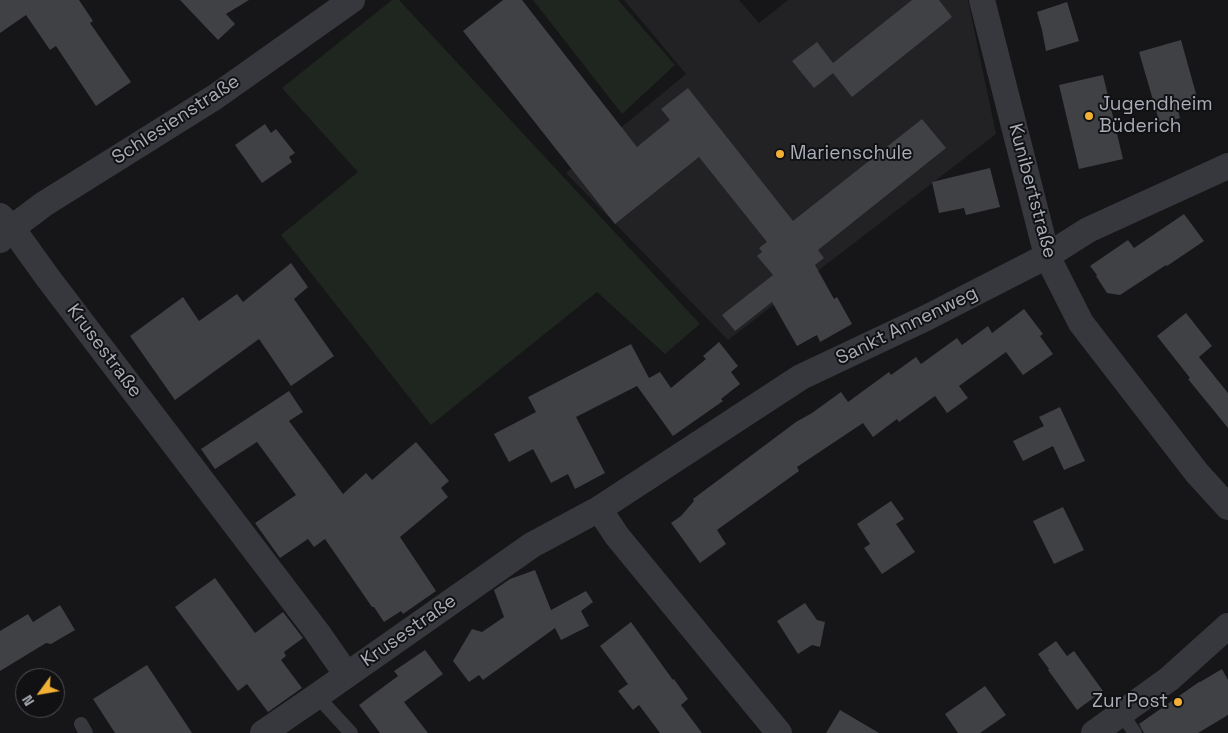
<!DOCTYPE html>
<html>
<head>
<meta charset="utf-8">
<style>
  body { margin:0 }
  #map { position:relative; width:1228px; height:733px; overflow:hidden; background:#161618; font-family:"Space Grotesk",sans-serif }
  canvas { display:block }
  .north { position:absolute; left:15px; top:668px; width:50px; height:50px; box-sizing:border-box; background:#111113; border:1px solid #4d4f55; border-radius:50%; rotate:238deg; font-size:14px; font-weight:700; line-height:20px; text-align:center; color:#a8adb8 }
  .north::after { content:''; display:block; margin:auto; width:18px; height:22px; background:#f2b134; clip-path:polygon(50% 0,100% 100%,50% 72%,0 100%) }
</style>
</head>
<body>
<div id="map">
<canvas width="1228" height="733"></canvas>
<div class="north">N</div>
</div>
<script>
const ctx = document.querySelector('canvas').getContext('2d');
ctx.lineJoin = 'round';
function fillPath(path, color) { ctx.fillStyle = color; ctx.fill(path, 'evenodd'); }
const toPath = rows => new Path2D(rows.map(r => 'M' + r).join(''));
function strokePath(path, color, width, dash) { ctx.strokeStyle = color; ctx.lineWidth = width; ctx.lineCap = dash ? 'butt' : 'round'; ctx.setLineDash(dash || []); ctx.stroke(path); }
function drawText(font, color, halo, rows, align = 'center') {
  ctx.font = font + ' "Space Grotesk",sans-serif'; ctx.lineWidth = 4; ctx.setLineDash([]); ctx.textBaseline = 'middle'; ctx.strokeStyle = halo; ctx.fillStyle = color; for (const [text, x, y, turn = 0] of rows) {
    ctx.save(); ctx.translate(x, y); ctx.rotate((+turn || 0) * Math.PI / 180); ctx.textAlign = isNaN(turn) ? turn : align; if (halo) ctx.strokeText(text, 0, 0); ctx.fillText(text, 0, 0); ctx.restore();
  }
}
fillPath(toPath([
  [624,0,739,0,759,23,788,0,968,0,996,134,728,340,566,173,686,74]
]), '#222225');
fillPath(toPath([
  [392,0,399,0,700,324,665,354,597,292,431,425,281,235,358,172,282,88],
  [533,0,618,0,675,65,622,114]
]), '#1e261f');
fillPath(toPath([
  [0,0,79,0,93,21,90,23,131,82,96,106,56,46,50,50,26,15,0,33],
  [180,0,249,0,226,14,235,24,218,40],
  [503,0,522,0,637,147,670,120,661,109,688,88,793,221,922,119,946,148,818,250,824,258,815,265,834,299,837,297,852,324,820,342,817,335,797,346,772,302,735,331,722,315,773,275,757,256,762,252,759,248,767,242,699,157,615,224,463,31],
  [912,0,939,0,952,17,852,97,833,73,814,88,792,61,817,42,833,63],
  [1067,2,1079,41,1046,51,1042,30,1037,12],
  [1181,40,1198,101,1177,107,1180,118,1160,124,1139,52],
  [1103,75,1123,159,1079,169,1059,85],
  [265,124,271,133,276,129,295,153,289,157,292,162,262,183,235,145],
  [990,168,1000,207,966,215,964,208,939,213,932,182],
  [1184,214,1204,241,1167,266,1166,265,1120,295,1107,293,1096,276,1097,275,1090,266,1128,240,1134,248],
  [291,263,308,287,294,299,334,356,291,386,259,339,175,400,130,336,183,297,199,321,237,294,243,302],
  [1024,309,1043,334,1040,336,1053,354,1023,375,1006,352,959,386,968,398,947,413,935,396,899,422,897,419,873,437,863,423,797,467,799,471,717,530,726,544,700,563,671,523,681,516,694,501,693,499,796,422,812,413,841,392,848,402,889,372,891,375,916,357,921,364,957,338,962,345,988,326,992,333],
  [1186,313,1212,346,1199,357,1228,393,1228,428,1188,379,1190,378,1157,336],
  [719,342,738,366,731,372,740,384,721,399,723,401,673,436,637,386,576,417,605,473,575,489,568,474,551,483,533,449,509,462,494,434,536,412,528,397,631,344,649,378,660,372,671,388,706,359,703,356],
  [289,391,303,412,289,421,343,494,366,473,372,480,416,442,449,481,441,488,448,497,400,537,436,591,403,614,401,611,384,622,374,607,372,607,325,539,314,547,308,539,280,558,255,523,296,495,257,442,215,469,201,449],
  [1060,407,1085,461,1064,470,1053,446,1023,461,1013,441,1044,426,1039,417],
  [891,501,904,519,896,524,915,552,882,574,864,548,870,544,857,524],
  [1063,507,1084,550,1054,564,1033,521],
  [535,570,551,610,586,591,593,602,581,611,589,626,561,640,555,628,483,680,479,675,469,682,453,661,472,629,482,632,504,617,494,590,510,579],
  [215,578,255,633,283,612,303,638,284,652,286,656,281,660,302,688,268,712,247,684,238,691,175,607],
  [805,603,817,620,825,622,820,647,812,645,798,654,777,621],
  [60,605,75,630,51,644,46,643,0,671,0,631,28,614,33,622],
  [631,622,673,680,674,679,688,699,681,705,702,733,660,733,639,705,633,710,618,691,628,684,600,646],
  [1056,641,1067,656,1074,651,1103,691,1077,710,1048,670,1049,669,1038,654],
  [425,650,443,674,404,702,428,733,380,733,359,705,398,676,394,671],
  [147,665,192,733,115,733,93,699],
  [1222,669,1228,680,1228,715,1198,733,1144,733,1139,724,1199,682,1200,682],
  [985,686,1006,715,980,733,958,733,945,714],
  [840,710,879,733,826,733]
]), '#404145');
strokePath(toPath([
  [317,696,351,733],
  [1121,713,1135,733],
  [81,724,86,733]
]), '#37383d', 14);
strokePath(toPath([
  [982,0,1047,256,1081,323,1197,473,1228,507],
  [0,216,12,228,48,278,317,632,347,675],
  [0,240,12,228,44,204,215,97,352,0],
  [599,509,617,536,779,733],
  [263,733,317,696,532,545,599,509,801,377,926,318,1047,256,1088,230,1228,166],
  [1094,733,1169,679,1228,626]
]), '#37383d', 26);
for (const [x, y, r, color] of [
  [1089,116,5,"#f2b134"],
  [780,154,5,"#f2b134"],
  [1178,702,5,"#f2b134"]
]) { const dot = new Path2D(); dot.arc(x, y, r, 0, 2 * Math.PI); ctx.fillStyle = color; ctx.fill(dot); strokePath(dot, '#111113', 2); }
drawText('19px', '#a8adb8', '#111113', [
  ["Jugendheim",1099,105],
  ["Büderich",1099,127],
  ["Marienschule",790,154],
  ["Zur Post",1168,702,"right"]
], 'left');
drawText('19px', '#a8adb8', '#111113', [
  ["Schlesienstraße",176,120,-33],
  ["Kunibertstraße",1032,191,75],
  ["Sankt Annenweg",907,326,-26],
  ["Krusestraße",104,351,53],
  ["Krusestraße",409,631,-35]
]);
</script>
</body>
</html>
